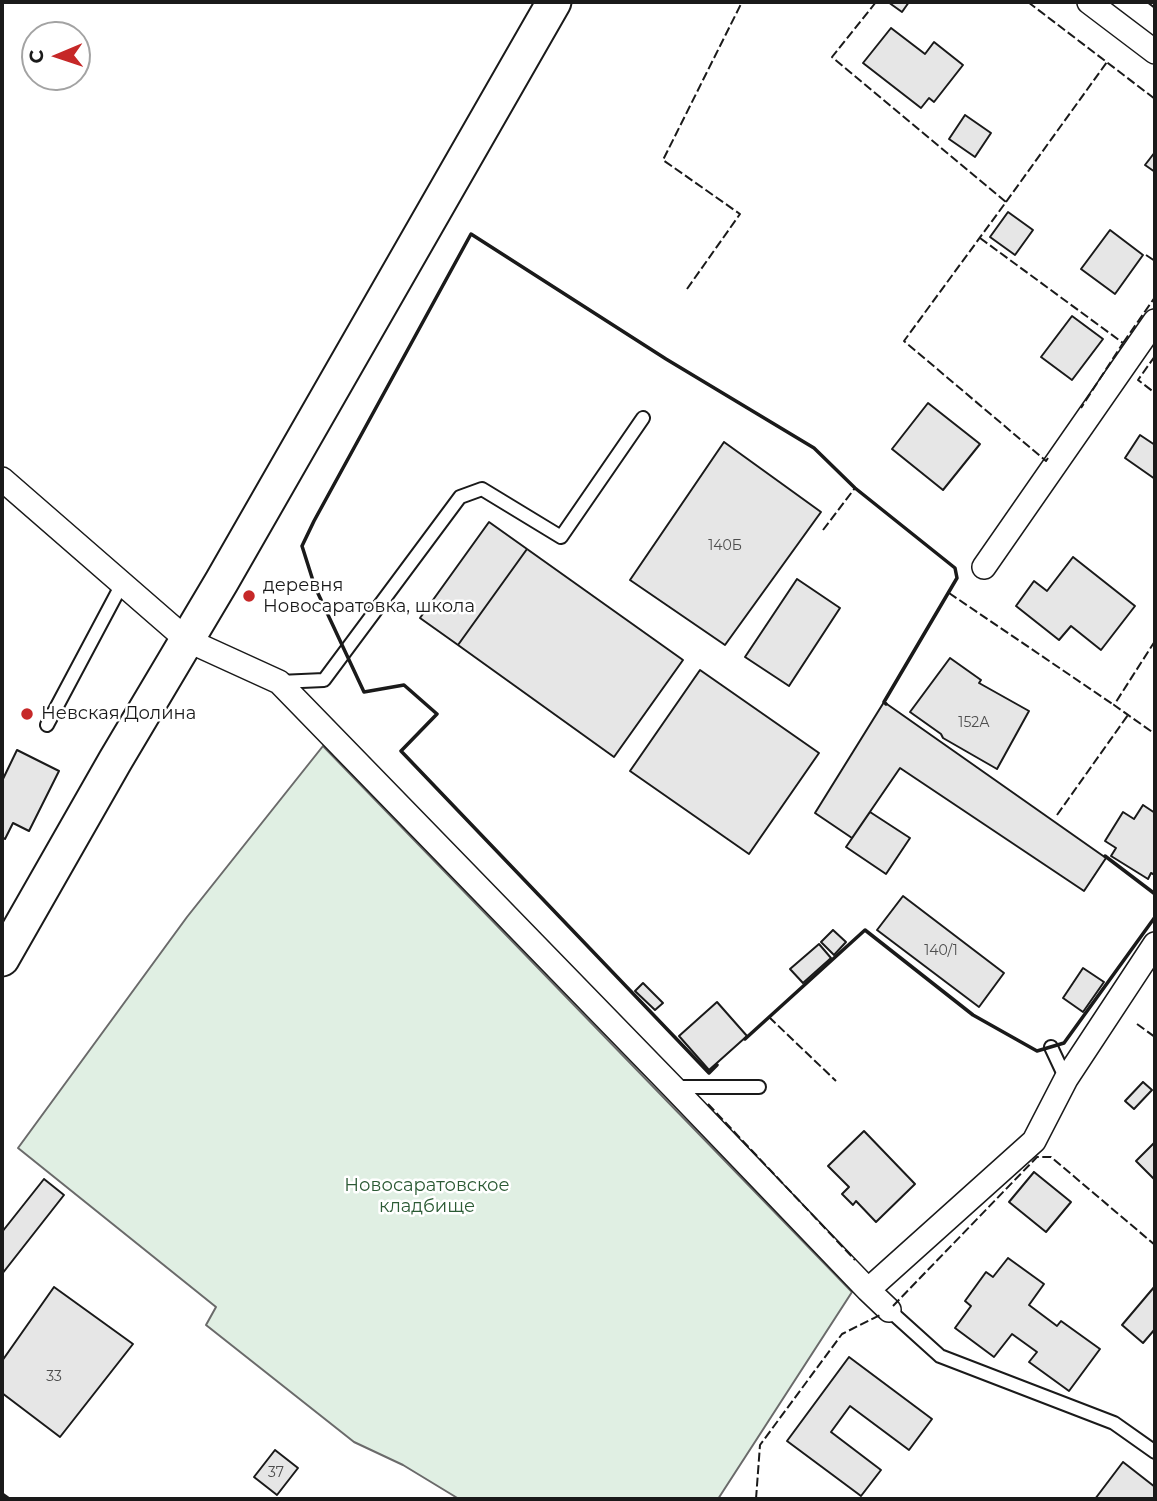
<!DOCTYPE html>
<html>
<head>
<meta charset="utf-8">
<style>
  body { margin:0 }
  #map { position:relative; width:1157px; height:1501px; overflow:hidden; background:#fff; font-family:Montserrat,sans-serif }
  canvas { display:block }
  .frame { position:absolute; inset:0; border:4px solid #1a1a1a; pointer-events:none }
  .north { position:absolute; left:21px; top:21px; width:70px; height:70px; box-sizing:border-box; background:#fff; border:2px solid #a3a3a3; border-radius:50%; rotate:268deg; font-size:19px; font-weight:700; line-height:28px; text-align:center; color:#1a1a1a }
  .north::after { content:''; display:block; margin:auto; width:24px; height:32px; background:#c62828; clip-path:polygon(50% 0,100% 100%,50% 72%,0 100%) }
</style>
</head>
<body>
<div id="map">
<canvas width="1157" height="1501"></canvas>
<div class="frame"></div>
<div class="north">С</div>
</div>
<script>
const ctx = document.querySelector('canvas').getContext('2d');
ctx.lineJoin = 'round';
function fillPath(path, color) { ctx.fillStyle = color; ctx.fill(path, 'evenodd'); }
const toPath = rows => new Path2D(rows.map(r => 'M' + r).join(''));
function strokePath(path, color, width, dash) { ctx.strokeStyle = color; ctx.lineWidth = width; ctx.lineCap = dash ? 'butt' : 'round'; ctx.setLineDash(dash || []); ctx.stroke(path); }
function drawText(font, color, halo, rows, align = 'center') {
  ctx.font = font + ' Montserrat,sans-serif'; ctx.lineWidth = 5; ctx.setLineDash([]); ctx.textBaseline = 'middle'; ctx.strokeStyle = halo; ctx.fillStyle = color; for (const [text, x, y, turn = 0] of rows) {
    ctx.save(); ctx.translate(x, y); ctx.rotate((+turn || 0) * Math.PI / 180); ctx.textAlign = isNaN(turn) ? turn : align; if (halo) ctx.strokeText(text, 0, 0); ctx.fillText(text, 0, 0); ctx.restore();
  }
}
const green = toPath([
  [323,746,852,1292,718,1499,459,1499,403,1465,354,1442,206,1325,216,1307,18,1148,187,917,323,746]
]);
fillPath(green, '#e0efe3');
strokePath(green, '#6a6a6a', 2);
const building = toPath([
  [888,2,909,2,902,12,888,2],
  [891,28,925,54,934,42,963,65,934,102,929,98,921,108,863,63,891,28],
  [965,115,991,133,975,157,949,139,965,115],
  [1155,152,1155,172,1145,165,1155,152],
  [1008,212,1033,230,1015,255,990,237,1008,212],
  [1110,230,1143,255,1115,294,1081,269,1110,230],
  [1072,316,1103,339,1072,380,1041,357,1072,316],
  [928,403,980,444,943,490,892,449,928,403],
  [1140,435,1155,445,1155,479,1125,458,1140,435],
  [724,442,821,512,725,645,630,580,724,442],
  [489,522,527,549,458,645,420,618,489,522],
  [527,549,683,660,614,757,458,645,527,549],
  [1073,557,1135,606,1101,650,1071,626,1059,640,1016,606,1034,581,1047,591,1073,557],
  [797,579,840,608,789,686,745,657,797,579],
  [950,658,981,680,979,683,1029,711,997,769,943,738,941,734,910,712,950,658],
  [700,670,819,753,749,854,630,771,700,670],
  [884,702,1106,858,1084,891,900,768,852,838,815,813,884,702],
  [17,750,59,771,29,831,13,823,5,839,2,837,2,781,17,750],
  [1143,805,1155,813,1155,875,1151,873,1148,879,1111,856,1116,848,1105,841,1123,812,1134,819,1143,805],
  [870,812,910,838,886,874,846,847,870,812],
  [903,896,1004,973,979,1007,877,930,903,896],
  [833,930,846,942,834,955,821,942,833,930],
  [819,944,831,958,803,983,790,969,819,944],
  [1083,968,1104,982,1083,1012,1063,998,1083,968],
  [643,983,663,1003,655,1010,635,991,643,983],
  [717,1002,747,1036,709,1070,679,1036,717,1002],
  [1143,1082,1152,1090,1134,1109,1125,1101,1143,1082],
  [864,1131,915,1184,876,1222,856,1201,853,1205,842,1194,849,1187,828,1166,864,1131],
  [1154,1143,1155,1144,1155,1180,1136,1161,1154,1143],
  [1034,1172,1071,1202,1046,1232,1009,1202,1034,1172],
  [44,1179,64,1195,2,1274,2,1232,44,1179],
  [1008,1258,1044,1284,1029,1305,1057,1326,1061,1321,1100,1349,1069,1391,1029,1362,1037,1352,1012,1334,994,1357,955,1328,971,1306,965,1301,986,1272,993,1277,1008,1258],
  [1155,1286,1155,1329,1143,1343,1122,1325,1155,1286],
  [54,1287,133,1344,60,1437,2,1393,2,1361,54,1287],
  [849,1357,932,1419,909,1450,850,1406,831,1432,881,1470,861,1496,787,1441,849,1357],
  [275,1450,298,1468,277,1495,254,1477,275,1450],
  [1123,1462,1155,1487,1155,1499,1095,1499,1123,1462]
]);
fillPath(building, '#e6e6e6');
strokePath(building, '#1a1a1a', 2);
const service = toPath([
  [279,682,324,680,460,497,482,489,561,537,643,418],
  [47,725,122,584],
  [1051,1047,1066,1079],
  [673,1087,759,1087],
  [889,1310,940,1356,1114,1423,1155,1452]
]);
const minor = toPath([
  [1089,2,1155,52],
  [2,479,187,640,279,682,673,1087,868,1290,889,1310],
  [984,567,1155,321],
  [868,1290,1034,1141,1066,1079,1155,944]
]);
const secondary = toPath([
  [2,959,115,761,222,581,554,2]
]);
strokePath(service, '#1a1a1a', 16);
strokePath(minor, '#1a1a1a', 26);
strokePath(secondary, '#1a1a1a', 37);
strokePath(service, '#fff', 12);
strokePath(minor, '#fff', 23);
strokePath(secondary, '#fff', 33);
strokePath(toPath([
  [876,2,832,57,1006,202,904,341,1046,461,1048,458],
  [1028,2,1155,99],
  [1147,2,1155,8],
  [1006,202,1107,62],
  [980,238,1123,343,1081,408],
  [1146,255,1155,261],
  [687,289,740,214,663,160,742,2],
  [1123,343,1155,297],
  [1155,356,1138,380,1155,393],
  [314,521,471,234,666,359,814,448,855,488,955,568,957,578,884,702],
  [823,530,855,488],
  [949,593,1114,705],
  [1155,641,1114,705,1155,734],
  [1057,815,1128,715],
  [769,1017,836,1081],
  [1137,1024,1155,1037],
  [708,1104,855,1260],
  [893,1306,1037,1157,1051,1157,1155,1245],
  [756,1499,760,1445,842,1334,882,1314]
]), '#1a1a1a', 2, [9, 3.5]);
strokePath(toPath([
  [1105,856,1155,894],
  [745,1039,865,930,973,1015,1037,1051,1064,1043,1155,917],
  [717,1065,709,1073,401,751,437,714,404,685,364,692,315,587,302,546,314,521,471,234,666,359,814,448,855,488,955,568,957,578,884,702,886,704],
  [2,1494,9,1499]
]), '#1a1a1a', 3.5);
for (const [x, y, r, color] of [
  [249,596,7,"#c62828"],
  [27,714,7,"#c62828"]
]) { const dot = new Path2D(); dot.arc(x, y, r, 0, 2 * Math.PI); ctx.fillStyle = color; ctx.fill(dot); strokePath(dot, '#fff', 2.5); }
drawText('14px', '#4d4d4d', null, [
  ["140Б",725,546],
  ["152А",974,723],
  ["140/1",941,951],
  ["33",54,1377],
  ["37",276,1473]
]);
drawText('18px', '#1a1a1a', '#fff', [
  ["деревня",263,586],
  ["Новосаратовка, школа",263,607],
  ["Невская Долина",41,714]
], 'left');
drawText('18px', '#2b5a34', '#fff', [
  ["Новосаратовское",427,1186],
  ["кладбище",427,1207]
]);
</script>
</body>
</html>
